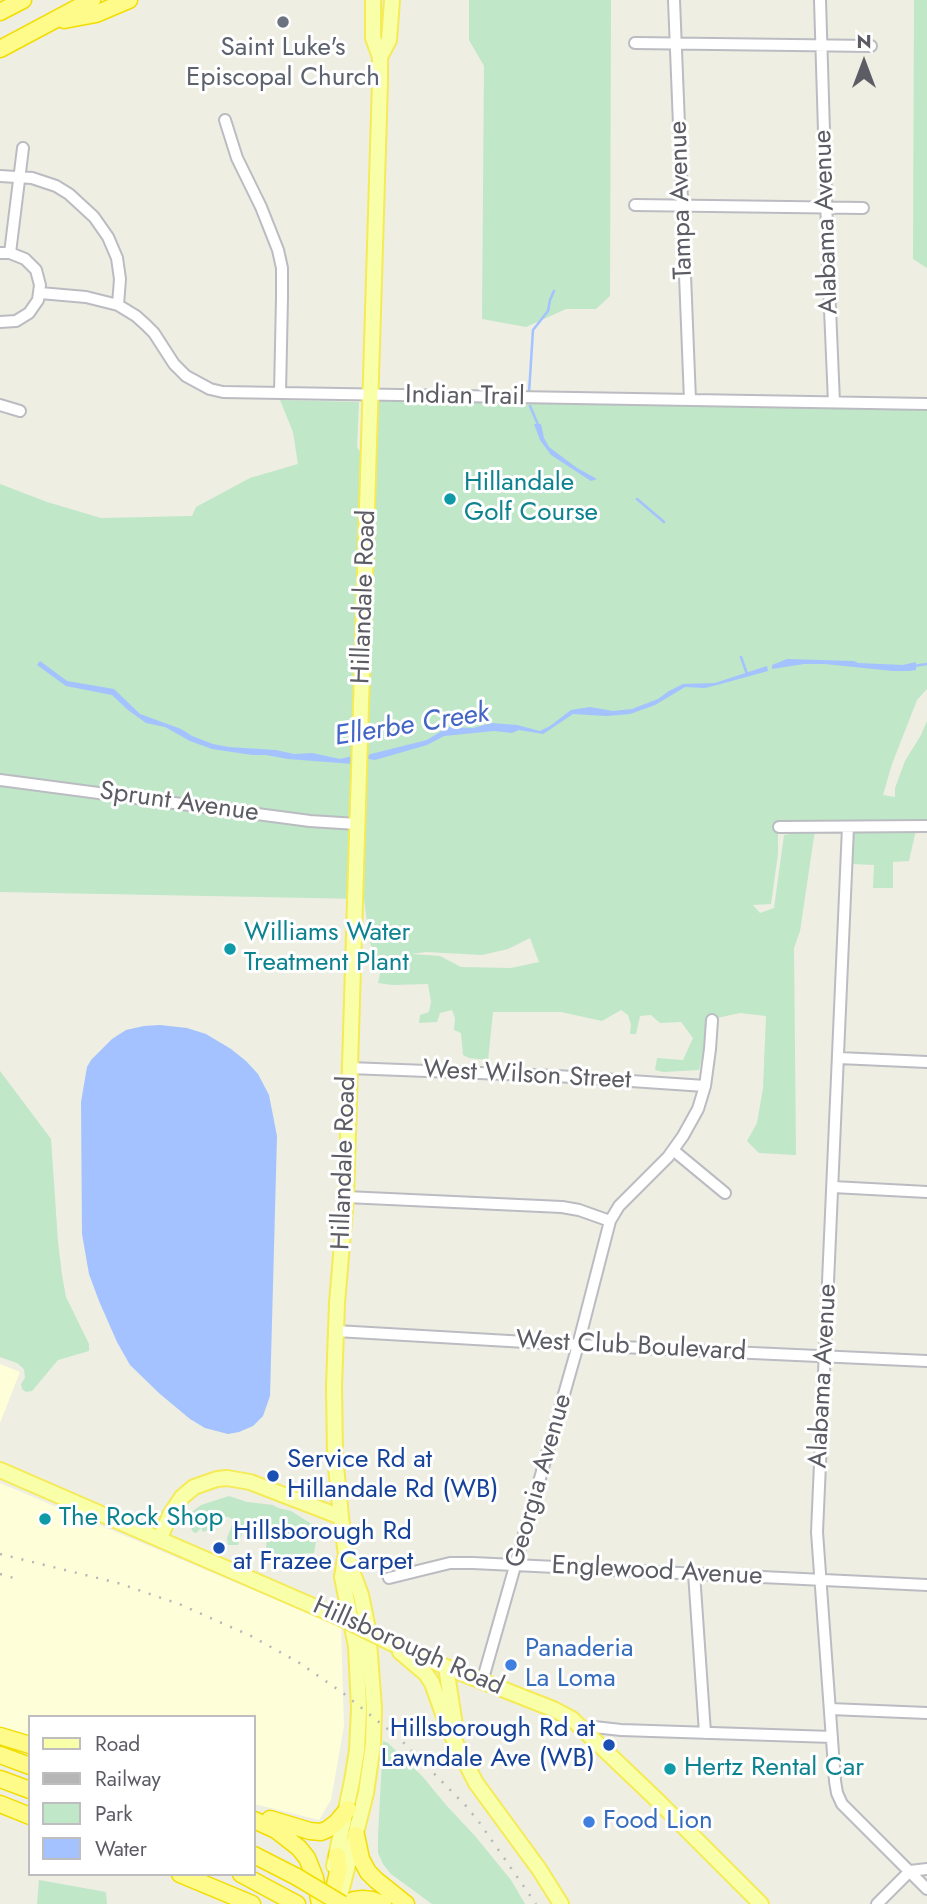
<!DOCTYPE html>
<html>
<head>
<meta charset="utf-8">
<style>
  body { margin:0 }
  #map { position:relative; width:927px; height:1904px; overflow:hidden; background:#eeeee3; font-family:Jost,sans-serif }
  canvas { display:block }
  .legend { position:absolute; left:28px; top:1715px; width:228px; height:161px; box-sizing:border-box; background:#fff; border:2px solid #bebec1; margin:0; padding:9px 12px; list-style:none; font-size:21px; color:#5c5d64 }
  .legend li { display:flex; align-items:center; gap:14px; height:35px }
  .legend b { width:35px; border:2px solid #bebec1 }
  .north { position:absolute; left:829px; top:28px; width:70px; height:70px; -webkit-text-stroke:5px #fff; paint-order:stroke; rotate:0deg; font-size:19px; font-weight:700; line-height:28px; text-align:center; color:#5c5d64 }
  .north::after { content:''; display:block; margin:auto; width:24px; height:32px; background:#5c5d64; clip-path:polygon(50% 0,100% 100%,50% 72%,0 100%) }
</style>
</head>
<body>
<div id="map">
<canvas width="927" height="1904"></canvas>
<ul class="legend">
<li><b style="height:9px;background:#f9ffa8"></b>Road</li>
<li><b style="height:9px;background:#b6b6b7"></b>Railway</li>
<li><b style="height:19px;background:#bfe7c8"></b>Park</li>
<li><b style="height:19px;background:#a3c2ff"></b>Water</li>
</ul>
<div class="north">N</div>
</div>
<script>
const ctx = document.querySelector('canvas').getContext('2d');
ctx.lineJoin = 'round';
function fillPath(path, color) { ctx.fillStyle = color; ctx.fill(path, 'evenodd'); }
const toPath = rows => new Path2D(rows.map(r => 'M' + r).join(''));
function strokePath(path, color, width, dash) { ctx.strokeStyle = color; ctx.lineWidth = width; ctx.lineCap = dash ? 'butt' : 'round'; ctx.setLineDash(dash || []); ctx.stroke(path); }
function drawText(font, color, halo, rows, align = 'center') {
  ctx.font = font + ' Jost,sans-serif'; ctx.lineWidth = 6; ctx.setLineDash([]); ctx.textBaseline = 'middle'; ctx.strokeStyle = halo; ctx.fillStyle = color; for (const [text, x, y, turn = 0] of rows) {
    ctx.save(); ctx.translate(x, y); ctx.rotate((+turn || 0) * Math.PI / 180); ctx.textAlign = isNaN(turn) ? turn : align; if (halo) ctx.strokeText(text, 0, 0); ctx.fillText(text, 0, 0); ctx.restore();
  }
}
fillPath(toPath([
  [0,1364,20,1372,0,1423],
  [0,1483,341,1627,344,1726,331,1800,319,1820,254,1804,254,1717,30,1717,30,1738,0,1729]
]), '#fefed9');
fillPath(toPath([
  [469,0,611,0,610,296,596,309,566,309,526,327,482,319,484,66,469,40],
  [914,0,927,0,927,268,913,259],
  [374,399,927,408,927,689,917,700,892,764,883,795,895,797,895,788,905,761,921,735,927,721,927,823,778,822,778,854,771,904,753,905,760,913,774,908,784,835,815,830,800,931,794,948,796,1155,759,1153,747,1141,757,1123,763,1088,766,1016,740,1013,717,1018,705,1045,699,1070,663,1072,655,1070,657,1058,683,1060,693,1038,681,1022,660,1023,651,1015,640,1016,636,1034,630,1034,631,1025,628,1015,621,1010,602,1021,561,1012,493,1012,488,1060,469,1058,463,1055,461,1033,454,1030,455,1018,452,1010,440,1013,437,1022,419,1023,420,1015,429,1012,431,1002,428,984,392,985,378,983,381,969,370,943,364,899,0,892,0,484,47,502,101,518,192,516,196,507,250,478,298,464,293,432,280,400,359,402,357,447,367,462],
  [530,938,539,962,511,968,461,967,440,956,411,954,426,952,482,955,508,949],
  [853,830,916,830,909,861,893,862,893,888,873,888,874,865,852,864],
  [0,1071,51,1139,58,1242,62,1275,66,1297,89,1344,89,1351,58,1360,32,1391,26,1392,22,1389,21,1384,25,1378,24,1369,17,1363,0,1357],
  [229,1496,247,1502,273,1505,278,1508,291,1511,318,1528,314,1553,280,1555,271,1552,266,1547,268,1534,258,1531,243,1531,238,1545,228,1545,227,1538,234,1520,228,1517,222,1516,216,1527,203,1532,201,1528,196,1533,193,1532,187,1518,188,1515,201,1505],
  [383,1741,388,1743,423,1777,446,1805,475,1836,511,1880,525,1904,432,1904,391,1874,383,1864,378,1853,378,1837],
  [39,1880,106,1892,107,1904,37,1904]
]), '#bfe7c8');
fillPath(toPath([
  [534,424,541,424,544,438,549,447,577,468,597,479,591,481,551,455,540,440],
  [787,659,854,661,858,663,903,665,916,662,916,670,909,671,893,671,825,664,804,664,772,669,772,665],
  [40,661,67,681,114,689,140,714,181,729,192,736,213,744,229,747,276,750,294,754,312,753,340,759,353,756,353,764,288,759,266,755,252,755,212,749,190,741,165,727,146,723,128,710,112,695,66,686,37,665],
  [767,666,768,671,717,685,705,688,685,687,655,705,630,714,607,716,573,714,543,734,519,730,512,733,494,731,444,736,427,745,375,760,368,759,368,755,371,754,427,740,448,727,473,728,492,723,517,725,540,731,550,726,571,710,590,707,613,711,632,709,658,699,669,691,683,684,715,683],
  [160,1025,187,1028,206,1034,231,1049,246,1061,258,1074,269,1095,277,1136,270,1396,263,1416,253,1426,239,1432,228,1434,205,1428,190,1419,160,1394,130,1365,117,1342,99,1301,89,1274,82,1234,81,1102,87,1067,91,1060,112,1039,126,1030,144,1026]
]), '#a3c2ff');
strokePath(toPath([
  [529,393,533,330,548,311,550,300,554,291],
  [530,406,539,427],
  [637,499,664,522],
  [741,657,747,674],
  [913,666,927,664]
]), '#a3c2ff', 2.5);
const minor = toPath([
  [674,0,690,400],
  [820,0,828,262,834,402],
  [635,43,871,46],
  [225,120,237,158,261,207,278,250,282,268,282,298,280,393],
  [0,176,32,178,56,186,69,194,94,217,108,237,117,258,120,279,118,305],
  [635,205,863,208],
  [0,253,10,253,25,259,36,270,40,285,38,300,29,313,16,321,0,322],
  [10,253,23,148],
  [40,293,86,297,118,305,136,316,146,325,154,333,174,364,186,376,210,389,223,392,927,404],
  [0,405,20,411],
  [0,780,310,821,357,824],
  [779,827,927,826],
  [848,827,817,1532,835,1781,837,1793,842,1804,927,1889],
  [839,1058,927,1062],
  [349,1068,557,1076,705,1086],
  [673,1150,725,1193],
  [833,1187,927,1192],
  [346,1197,562,1207,579,1210,610,1221],
  [336,1331,578,1345,927,1361],
  [694,1573,705,1733],
  [389,1578,450,1563,473,1563,927,1585],
  [482,1682,578,1345,610,1221,619,1206,668,1157,683,1136,698,1109,705,1086,710,1049,712,1020],
  [830,1709,927,1713],
  [584,1729,594,1727,621,1730,832,1737],
  [877,1904,910,1871,927,1869]
]);
const major = toPath([
  [380,57,389,40,392,0],
  [0,1470,336,1616],
  [160,1538,170,1515,182,1497,194,1487,217,1479,227,1478,250,1482,341,1517],
  [389,1642,446,1667,553,1709,572,1719,657,1800,761,1904],
  [400,1652,426,1674,432,1683,448,1728,476,1783,539,1869,561,1904],
  [446,1667,456,1732],
  [334,1866,352,1781,357,1750,359,1709,356,1646,342,1577,345,1558],
  [338,1904,366,1793,373,1744,374,1708,368,1629,361,1595,346,1555,341,1517,335,1456,334,1386,337,1303,346,1197,380,82,380,57,373,38,373,0]
]);
const highway = toPath([
  [0,12,23,0],
  [64,20,96,14,129,0],
  [0,49,92,0],
  [0,1736,30,1745],
  [0,1755,30,1766],
  [0,1779,30,1790],
  [0,1804,30,1816],
  [270,1819,310,1831,321,1832,328,1829,337,1822,348,1809],
  [254,1820,276,1830,299,1848,307,1858,315,1878,320,1904],
  [356,1835,361,1859,368,1872,376,1880,406,1904],
  [254,1855,297,1877],
  [180,1874,252,1904],
  [241,1874,297,1904],
  [333,1904,334,1890,339,1867,337,1856],
  [342,1904,354,1900,363,1899,372,1900,383,1904]
]);
strokePath(minor, '#bbbcc2', 14);
strokePath(major, '#f4eb57', 18);
strokePath(highway, '#f2dd00', 19);
strokePath(minor, '#fff', 10);
strokePath(major, '#f9ffa8', 14);
strokePath(highway, '#fefb8a', 16);
strokePath(toPath([
  [0,1554,118,1583,179,1604,251,1636,298,1662,343,1693,400,1739,466,1806,479,1822,536,1904],
  [0,1574,17,1579]
]), '#b6b6b7', 2.5, [2, 9]);
const majorBridge = toPath([
  [336,1616,389,1642]
]);
const highwayBridge = toPath([
  [297,1877,342,1904]
]);
strokePath(majorBridge, '#f4eb57', 18, []);
strokePath(highwayBridge, '#f2dd00', 19, []);
strokePath(majorBridge, '#f9ffa8', 14);
strokePath(highwayBridge, '#fefb8a', 16);
for (const [x, y, r, color] of [
  [283,22,7,"#6b7280"],
  [450,499,7,"#0f9aa8"],
  [230,949,7,"#0f9aa8"],
  [273,1476,7,"#1a4fb4"],
  [45,1519,7,"#0f9aa8"],
  [219,1548,7,"#1a4fb4"],
  [511,1665,7,"#3f7fe0"],
  [609,1745,7,"#1a4fb4"],
  [670,1769,7,"#0f9aa8"],
  [589,1822,7,"#3f7fe0"]
]) { const dot = new Path2D(); dot.arc(x, y, r, 0, 2 * Math.PI); ctx.fillStyle = color; ctx.fill(dot); strokePath(dot, '#fff', 2.5); }
drawText('26px', '#5b616d', '#fff', [
  ["Saint Luke's",283,49],
  ["Episcopal Church",283,79]
]);
drawText('26px', '#5c5d64', '#fff', [
  ["Tampa Avenue",682,200,-92],
  ["Alabama Avenue",827,222,-92],
  ["Indian Trail",465,397,1],
  ["Hillandale Road",365,597,-88],
  ["Sprunt Avenue",179,803,8],
  ["West Wilson Street",527,1076,3],
  ["Hillandale Road",345,1163,-88],
  ["West Club Boulevard",631,1347,3],
  ["Alabama Avenue",824,1376,-87],
  ["Georgia Avenue",540,1481,-74],
  ["Englewood Avenue",657,1572,3],
  ["Hillsborough Road",408,1647,24]
]);
drawText('26px', '#0d838f', '#fff', [
  ["Hillandale",464,484],
  ["Golf Course",464,514],
  ["Williams Water",244,934],
  ["Treatment Plant",244,964],
  ["The Rock Shop",59,1519],
  ["Hertz Rental Car",684,1769]
], 'left');
drawText('26px', '#164399', '#fff', [
  ["Service Rd at",287,1461],
  ["Hillandale Rd (WB)",287,1491],
  ["Hillsborough Rd",233,1533],
  ["at Frazee Carpet",233,1563],
  ["Hillsborough Rd at",595,1730,"right"],
  ["Lawndale Ave (WB)",595,1760,"right"]
], 'left');
drawText('26px', '#366cbe', '#fff', [
  ["Panaderia",525,1650],
  ["La Loma",525,1680],
  ["Food Lion",603,1822]
], 'left');
drawText('italic 28px', '#4365c5', '#fff', [
  ["Ellerbe Creek",412,726,-9]
]);
</script>
</body>
</html>
